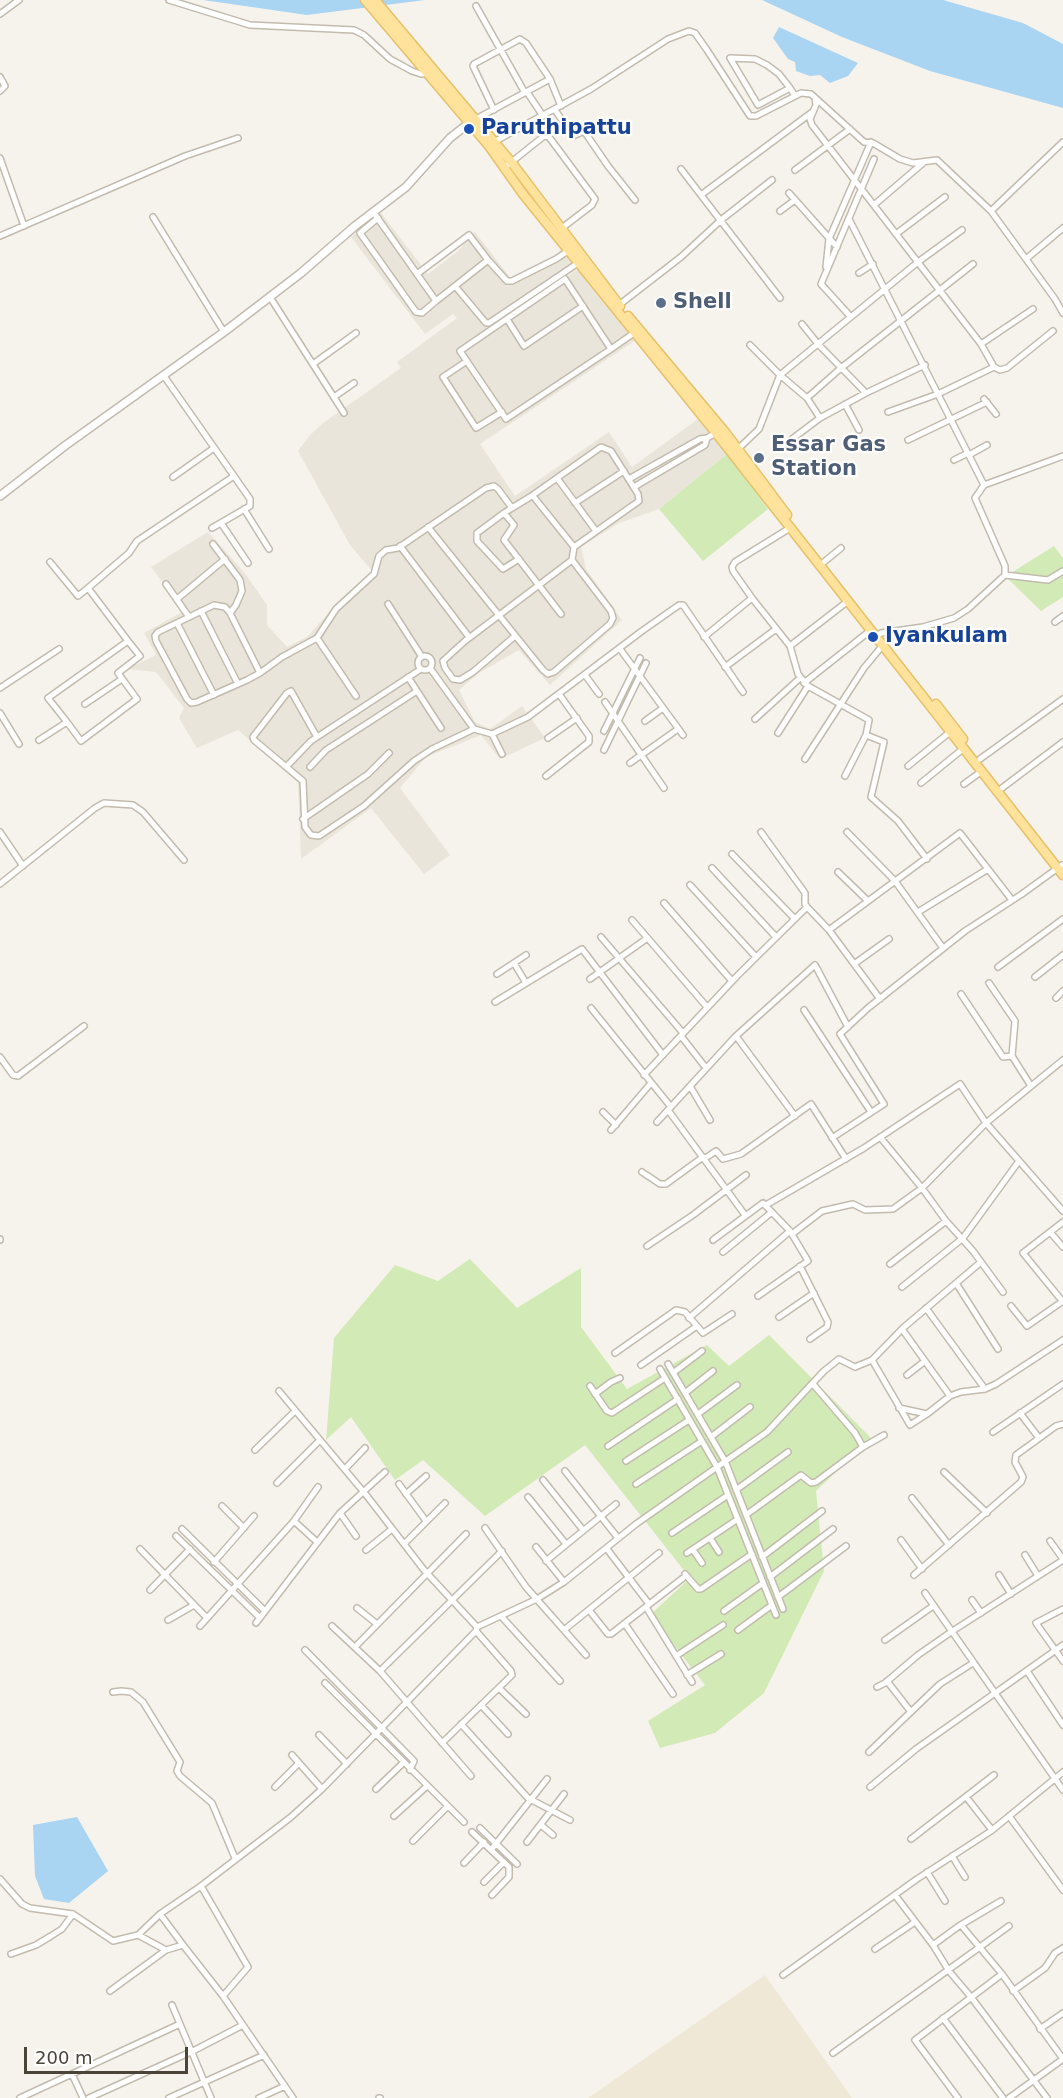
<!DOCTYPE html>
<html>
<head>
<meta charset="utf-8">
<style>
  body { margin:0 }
  #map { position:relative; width:1063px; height:2098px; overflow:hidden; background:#f6f3ec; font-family:"DejaVu Sans",sans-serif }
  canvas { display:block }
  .scale { position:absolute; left:24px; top:2047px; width:164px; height:27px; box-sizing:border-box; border:3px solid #4b4439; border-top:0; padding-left:8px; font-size:18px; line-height:21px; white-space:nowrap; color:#4b4439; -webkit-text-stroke:4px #fff; paint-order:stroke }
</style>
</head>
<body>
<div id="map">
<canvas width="1063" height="2098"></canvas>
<div class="scale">200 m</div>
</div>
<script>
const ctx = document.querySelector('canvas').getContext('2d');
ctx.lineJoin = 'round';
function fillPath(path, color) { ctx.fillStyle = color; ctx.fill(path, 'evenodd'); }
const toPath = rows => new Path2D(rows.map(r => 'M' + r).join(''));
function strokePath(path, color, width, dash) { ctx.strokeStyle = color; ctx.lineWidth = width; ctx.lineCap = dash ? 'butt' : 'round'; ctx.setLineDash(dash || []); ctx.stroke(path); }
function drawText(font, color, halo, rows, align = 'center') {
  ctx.font = font + ' "DejaVu Sans",sans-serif'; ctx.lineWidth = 4.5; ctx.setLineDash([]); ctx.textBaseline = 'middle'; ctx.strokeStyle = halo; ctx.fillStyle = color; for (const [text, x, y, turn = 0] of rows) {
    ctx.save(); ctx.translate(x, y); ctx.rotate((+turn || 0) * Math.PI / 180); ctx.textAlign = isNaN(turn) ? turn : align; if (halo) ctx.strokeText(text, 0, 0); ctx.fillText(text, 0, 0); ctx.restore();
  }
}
fillPath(toPath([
  [381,213,428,274,458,251,475,232,515,284,564,248,578,266,490,330,491,332,544,298,542,295,579,268,636,340,480,444,515,496,609,432,632,467,698,419,727,454,659,509,619,523,581,547,586,569,622,620,550,685,519,650,479,673,459,690,475,722,490,729,522,706,545,738,500,759,481,735,426,757,400,788,450,855,424,874,371,808,301,859,298,783,238,730,197,748,179,718,184,708,156,672,127,669,156,655,144,633,184,611,151,567,208,532,244,572,267,605,267,625,287,647,307,637,333,608,373,572,350,545,298,451,310,435,323,423,401,368,397,362,457,318,453,314,425,334,351,237]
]), '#eae5da');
fillPath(toPath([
  [765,1975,852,2098,588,2098]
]), '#efe8d6');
fillPath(toPath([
  [727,454,768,509,703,561,659,509],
  [1054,546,1063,558,1063,568,1049,577,1043,578,1011,573],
  [1063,574,1063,597,1041,611,1007,578,1049,582],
  [470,1259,517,1308,581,1268,581,1327,627,1389,707,1345,729,1366,769,1335,871,1438,816,1491,824,1571,764,1693,715,1733,660,1748,648,1721,705,1685,650,1615,690,1578,585,1445,485,1516,423,1460,395,1480,351,1417,326,1440,334,1338,395,1265,438,1281]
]), '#d2eab5');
fillPath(toPath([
  [203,0,425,0,307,15],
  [762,0,943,0,1023,23,1063,44,1063,108,930,71,842,37],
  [779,27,858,63,848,76,830,83,820,75,810,76,796,71,795,62,788,59,773,38],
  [77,1817,108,1871,69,1903,44,1899,35,1876,33,1825]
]), '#a9d4f2');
const minor = toPath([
  [169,0,250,25,354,30,364,35,390,59,412,71,421,74,428,73],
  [476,6,525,93],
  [0,14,19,0],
  [0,77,5,86,0,91],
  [790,88,758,105,730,58,755,59,767,65,779,74,790,88,795,96],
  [527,92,543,116],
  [815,98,816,105,810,119,812,125,981,344,994,367,1000,370,1007,368,1053,331],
  [494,110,473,66,474,64,520,39,526,43,550,79,561,106],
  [555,110,573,136,584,131,608,166,635,200],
  [476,119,550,79],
  [492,143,591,89,668,39,689,31,695,33,707,50,750,116,756,116,801,93,811,94,864,142,873,143,900,159,913,163,937,160,991,211,1055,299,1063,313],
  [0,158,24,226],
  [504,168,544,136,549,137,595,199,592,205,562,228],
  [681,169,780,298],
  [795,170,850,129],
  [789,193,837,247],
  [701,195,811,113],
  [874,205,923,163],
  [780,211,795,200],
  [991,211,1063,142],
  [374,213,436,301,422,313,416,312,360,233,378,218],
  [153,217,224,332],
  [849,219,984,485],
  [896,234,945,197],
  [0,236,185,156,238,138],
  [1026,259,1063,228],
  [826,267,829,239,871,142],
  [859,273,873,264],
  [417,274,469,235,488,260],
  [455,286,486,323,489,323,578,263],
  [270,297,344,413],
  [436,301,488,260,507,281,512,281,556,259,568,251],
  [619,305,681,257,721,220,772,180],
  [850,316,821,284,874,159],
  [507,319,524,346,583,306],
  [802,324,818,344,866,393],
  [981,344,1033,309],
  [750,345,780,375,918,262,962,230],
  [611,349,565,279,460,351,506,419,611,349,634,333],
  [467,361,443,377,476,428,502,412],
  [313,364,356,333],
  [334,397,354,383],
  [807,398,841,368,973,264],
  [984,399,996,414],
  [845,404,859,430],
  [888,412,938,394,994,367],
  [792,439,820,418,866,393,925,365],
  [908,440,987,402],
  [737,450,759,429,780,375,807,398,820,418],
  [969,455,987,445],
  [954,460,968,453],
  [173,477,214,448],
  [557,478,596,531],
  [629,479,700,439,707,438,716,433],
  [634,487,705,445,707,438],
  [533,496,574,547],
  [575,503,624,471],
  [512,508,504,513,514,525,504,540,561,614],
  [244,509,269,549],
  [504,513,477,533,477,541,503,569,519,559],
  [221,523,248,563],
  [428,527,543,670,548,674,554,672,610,624,613,618,611,611,572,560],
  [212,528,250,506,250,499,234,476],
  [213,544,240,580,242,591,236,605,230,613],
  [400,546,469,637],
  [50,562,78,596,88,588],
  [824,562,841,548],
  [1005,575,1048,580,1063,571],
  [166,584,189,617],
  [752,598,790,646,798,674,808,686],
  [177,599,225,559],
  [388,604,422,657],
  [201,611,238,684],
  [1055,622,1063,616],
  [177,623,214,695],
  [876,636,881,633,923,627,954,618,968,609,1005,575,1005,566,975,498,984,485,1063,456],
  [704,637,752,598,733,571,732,567,735,562,790,528],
  [317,638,356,696],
  [790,646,848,601],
  [620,649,683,735],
  '418 663a7 7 0 1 1 14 0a7 7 0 1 1-14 0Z',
  [725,667,776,629],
  [430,668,474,729,492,734,528,717,642,631,679,605,683,605,743,692],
  [260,673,230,613,225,607,214,605,158,632,155,636,156,641,187,699,191,703,197,702,247,680,260,673,282,657,317,638,336,609,374,574,379,556,386,550,398,548,486,488,494,486,498,489,512,508,530,497,601,447,611,451,638,494,639,501,574,547,572,560,465,641,443,661,445,668,453,679,460,680,473,672,515,636],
  [585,675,599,694],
  [408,677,441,728],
  [804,683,871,630],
  [0,688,59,649],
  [605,702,664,788],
  [85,704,122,679],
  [0,713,19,744],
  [755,719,800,678],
  [645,721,663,708],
  [67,722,81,741,137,699,118,673,140,656,128,641],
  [604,731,640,658],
  [778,733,808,686,869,720,866,735,884,742,871,797,898,821,927,859],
  [492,734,502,754],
  [317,737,291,691,287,693,253,737,254,740,303,781,305,827,311,835,319,836,364,806,414,761,432,749,474,729],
  [548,738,577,718],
  [39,740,67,722,48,698,128,641,88,588,129,553,137,541,234,476,164,376],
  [604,750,646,663],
  [805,759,864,668,883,645],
  [980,759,1063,699],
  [630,763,678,729],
  [287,766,311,741,421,669],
  [908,766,950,732],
  [310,767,326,750,417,691],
  [546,776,589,742,589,736,559,694],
  [845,776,866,735],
  [921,783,964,748],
  [964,784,982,771],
  [1002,788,1063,742],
  [303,819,368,774,389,753],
  [0,832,23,866],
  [761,832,805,893,805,904,807,907],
  [847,832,895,881,943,948],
  [732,854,795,919],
  [712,868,776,937],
  [838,872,868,901],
  [0,884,95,808,104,803,133,805,143,812,184,860],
  [690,885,756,957],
  [664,903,732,981],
  [918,912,988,869],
  [632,920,707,1007],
  [829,930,960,833,1012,900],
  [601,937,683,1033],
  [514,963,526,983],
  [854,964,889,939],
  [998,967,1063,919],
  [497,974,526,955],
  [1035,977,1063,955],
  [590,979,646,939],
  [989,983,1015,1021,1012,1056,1031,1086],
  [961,994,1003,1057,1012,1056],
  [1056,998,1063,991],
  [495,1002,582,949,663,1055],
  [591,1008,671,1107],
  [804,1010,871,1112],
  [681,1036,706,1068],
  [736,1036,795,1116],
  [0,1057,13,1075,18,1076,84,1026],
  [644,1075,737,976,807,907,829,930,880,999],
  [690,1086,710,1120],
  [603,1112,616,1125],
  [657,1122,668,1110],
  [611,1130,651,1083],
  [880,1137,922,1188,946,1221,973,1251,1003,1292],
  [832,1138,884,1104,840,1034,868,1008,965,931,1022,894,1062,865],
  [704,1159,716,1151,723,1159,741,1154,811,1104,846,1159],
  [642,1172,660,1184,666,1184,703,1157],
  [766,1205,864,1148,960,1084,986,1123,1063,1211],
  [745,1215,668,1110,736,1036,815,965,848,1027],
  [1063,1222,1023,1253,1063,1302],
  [1051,1233,1063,1247],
  [792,1234,822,1211,853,1204,865,1210,893,1209,922,1188,986,1123,1063,1060],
  [0,1239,0,1240],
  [713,1240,763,1203,790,1231,808,1261,758,1296],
  [647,1246,693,1215,746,1175],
  [723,1252,772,1212],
  [890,1264,946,1221],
  [800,1266,828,1322,827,1327,810,1339],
  [956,1283,998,1349],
  [902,1287,963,1238,1019,1161],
  [1011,1306,1027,1326,1063,1301],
  [926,1308,985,1389],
  [779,1317,814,1293],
  [689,1318,790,1231],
  [902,1329,950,1396],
  [615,1353,676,1310,685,1312,703,1333,732,1314],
  [872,1360,910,1425,927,1414,950,1396,961,1392,985,1389,996,1384,1063,1340],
  [668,1364,725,1461,783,1609],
  [641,1365,697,1326],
  [660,1369,717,1467,776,1615],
  [673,1373,702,1351],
  [907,1375,925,1361],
  [813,1384,855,1433,863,1447],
  [590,1386,607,1411,612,1413,665,1378],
  [279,1391,367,1496,424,1570,477,1627],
  [685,1393,713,1371],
  [595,1394,611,1382,620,1378],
  [899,1408,927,1414],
  [1020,1413,1039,1438],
  [698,1414,737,1385],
  [993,1432,1063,1384],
  [711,1437,750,1407],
  [608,1446,678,1399],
  [255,1450,295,1411],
  [626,1461,689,1420],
  [345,1469,365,1448],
  [565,1471,618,1538],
  [944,1472,987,1513],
  [543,1480,583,1530],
  [277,1483,320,1440],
  [399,1484,426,1521],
  [636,1484,702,1441],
  [736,1490,788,1452],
  [406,1494,426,1476],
  [528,1497,566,1544],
  [912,1498,949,1545],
  [222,1506,244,1528],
  [340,1513,356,1536],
  [746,1515,801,1475,811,1483,816,1482,863,1447,884,1435],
  [294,1521,317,1542],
  [485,1528,526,1587,586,1655],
  [182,1529,265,1611],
  [672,1533,728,1495],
  [176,1536,260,1618],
  [710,1538,719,1552],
  [901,1540,922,1569],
  [1050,1541,1063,1559],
  [404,1544,445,1503],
  [536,1547,564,1582],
  [140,1549,207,1618],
  [607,1549,649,1604],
  [366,1550,392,1529],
  [693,1550,702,1563],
  [687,1553,738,1519],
  [1025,1555,1038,1576],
  [762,1557,822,1511],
  [546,1561,616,1504],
  [214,1562,254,1516],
  [685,1574,698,1589,701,1589,752,1554],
  [914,1575,1021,1482,1023,1477,1015,1462,1016,1455,1056,1426,1063,1424],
  [999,1575,1011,1594],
  [770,1577,833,1529],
  [150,1590,190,1549],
  [925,1593,1063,1790],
  [778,1597,846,1546],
  [972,1600,981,1613],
  [646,1607,692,1682],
  [357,1608,377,1624],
  [1063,1609,1036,1623,1063,1661],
  [589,1610,608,1634,611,1634,683,1578],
  [724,1611,763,1583],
  [501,1616,560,1681],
  [168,1620,194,1605],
  [256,1623,340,1513,385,1472],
  [625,1624,673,1694],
  [200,1626,294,1521,318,1487],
  [332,1626,380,1671,471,1776],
  [564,1630,659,1553],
  [738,1630,772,1605],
  [885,1640,933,1606],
  [355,1647,466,1534],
  [305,1650,414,1761,410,1770],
  [676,1656,723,1625],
  [380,1671,502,1551],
  [1027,1671,1063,1725],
  [687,1675,721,1654],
  [887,1681,911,1712],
  [325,1683,464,1822],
  [877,1687,885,1683,918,1655,951,1632,1063,1560],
  [499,1688,526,1714],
  [113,1692,121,1691,131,1692,143,1702,180,1762,177,1771,180,1776,212,1803,235,1858],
  [481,1705,508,1734],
  [461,1724,528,1798,570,1820],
  [319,1735,347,1764],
  [442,1743,512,1675,511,1671,476,1631],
  [869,1752,940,1684,973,1663],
  [292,1755,322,1789],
  [275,1787,299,1763],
  [870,1787,916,1749,1063,1645],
  [376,1789,403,1763],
  [967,1798,992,1830],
  [394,1816,427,1786],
  [1009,1816,1063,1890],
  [541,1825,553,1835],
  [480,1828,517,1864],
  [472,1832,509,1867,509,1877,492,1895],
  [911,1839,994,1775],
  [413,1841,447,1807],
  [527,1842,564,1794],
  [491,1850,547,1779],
  [952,1856,965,1877],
  [464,1863,484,1842],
  [927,1872,945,1901],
  [0,1879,22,1904,30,1908,73,1914,113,1941,138,1935,166,1950,183,1945,223,1996],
  [484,1882,504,1862],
  [895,1895,933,1945,949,1971,971,1997,1047,2098],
  [961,1925,1002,1974,1063,2059],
  [138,1935,160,1914],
  [183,1945,160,1914,201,1886],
  [933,1945,959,1926,1001,1901],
  [875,1949,915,1922],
  [11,1954,36,1945,51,1936,62,1929,73,1914],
  [783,1975,917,1879,991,1831,1063,1772],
  [110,1991,166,1950],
  [1013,1991,1045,1968,1055,1953,1063,1948],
  [172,2005,211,2098],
  [943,2018,1003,2098],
  [1040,2029,1063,2013],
  [833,2053,1009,1926],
  [72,2074,83,2098],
  [20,2098,180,2024],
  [89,2098,193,2051,243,2025],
  [169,2098,264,2055],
  [259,2098,285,2086],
  [293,2098,223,1996,248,1967,201,1886,291,1817,322,1789,476,1631,477,1627,537,1599,564,1582,636,1524,767,1432,824,1371,839,1359,855,1367,872,1360,903,1328,981,1262],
  [379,2098,380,2098],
  [958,2098,915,2040,1002,1974],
  [1009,2098,1063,2059]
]);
const tertiary = toPath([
  [0,496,66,445,224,332,301,273,355,226,406,187,450,138,473,120]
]);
const primary = toPath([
  [365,0,489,146,523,194,716,433,1063,875],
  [375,0,512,163,620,306],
  [628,316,725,432,787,515],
  [936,704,963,739]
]);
strokePath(minor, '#c2bbae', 8);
strokePath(tertiary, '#c2bbae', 10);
strokePath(primary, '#e6c16a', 11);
strokePath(minor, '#fff', 5);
strokePath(tertiary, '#fff', 7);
strokePath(primary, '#ffe39c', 8);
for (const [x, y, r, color] of [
  [469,129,6,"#1a4fb4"],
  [661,303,6,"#5c6f8a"],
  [759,458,6,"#5c6f8a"],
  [873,637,6,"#1a4fb4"]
]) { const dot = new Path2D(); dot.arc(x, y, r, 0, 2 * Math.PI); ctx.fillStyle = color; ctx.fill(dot); strokePath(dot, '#fff', 2); }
drawText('bold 21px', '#164399', '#fff', [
  ["Paruthipattu",481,129],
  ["Iyankulam",885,637]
], 'left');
drawText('bold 21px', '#4e5e75', '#fff', [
  ["Shell",673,303],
  ["Essar Gas",771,446],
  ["Station",771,470]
], 'left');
</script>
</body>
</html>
